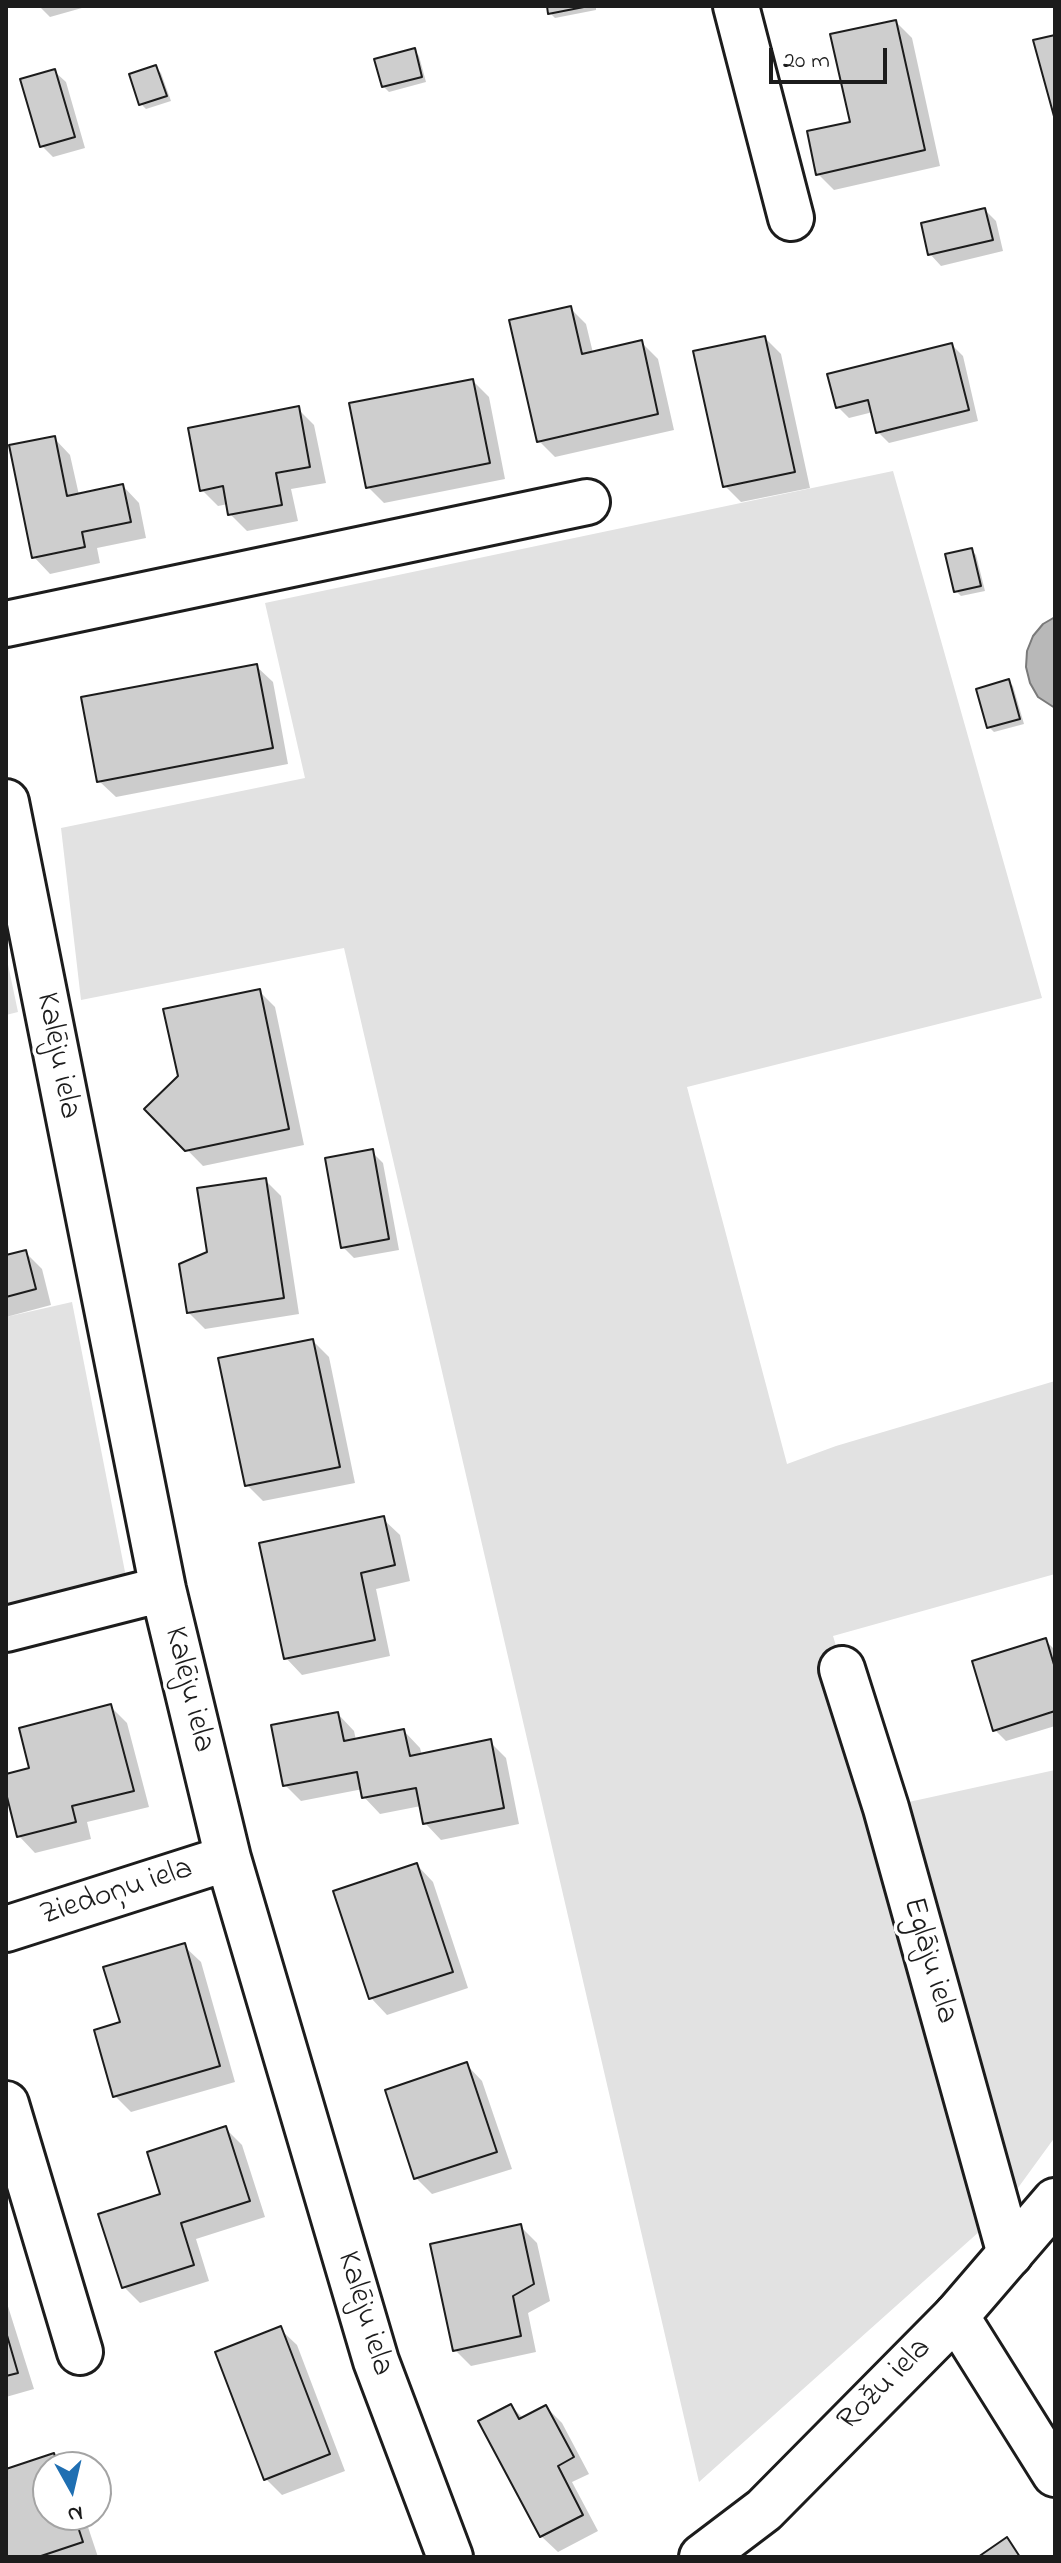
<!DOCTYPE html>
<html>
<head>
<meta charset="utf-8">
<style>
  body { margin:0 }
  #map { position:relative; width:1061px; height:2563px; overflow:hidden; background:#fff; font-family:"Indie Flower",sans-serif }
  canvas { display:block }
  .frame { position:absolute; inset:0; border:8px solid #1c1c1c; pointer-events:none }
  .north { position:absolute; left:32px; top:2451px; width:80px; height:80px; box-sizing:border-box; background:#fff; border:2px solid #a4a4a4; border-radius:50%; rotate:172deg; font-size:22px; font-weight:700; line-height:32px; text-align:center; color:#1c1c1c }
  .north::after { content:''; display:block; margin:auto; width:28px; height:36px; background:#1f6fb2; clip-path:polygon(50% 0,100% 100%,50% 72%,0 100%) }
  .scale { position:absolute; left:769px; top:48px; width:118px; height:36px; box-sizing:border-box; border:4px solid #1c1c1c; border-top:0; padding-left:10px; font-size:24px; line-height:28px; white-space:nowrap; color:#1c1c1c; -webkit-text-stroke:6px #fff; paint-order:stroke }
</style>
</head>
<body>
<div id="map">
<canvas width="1061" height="2563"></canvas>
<div class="frame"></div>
<div class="north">N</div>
<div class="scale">20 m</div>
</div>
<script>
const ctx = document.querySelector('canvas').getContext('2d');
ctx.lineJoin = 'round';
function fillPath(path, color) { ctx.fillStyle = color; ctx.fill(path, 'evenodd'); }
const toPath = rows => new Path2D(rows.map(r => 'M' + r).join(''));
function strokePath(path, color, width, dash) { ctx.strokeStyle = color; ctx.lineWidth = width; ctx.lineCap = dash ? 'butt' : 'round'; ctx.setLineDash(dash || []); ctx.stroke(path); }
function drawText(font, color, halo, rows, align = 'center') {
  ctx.font = font + ' "Indie Flower",sans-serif'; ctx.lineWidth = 7; ctx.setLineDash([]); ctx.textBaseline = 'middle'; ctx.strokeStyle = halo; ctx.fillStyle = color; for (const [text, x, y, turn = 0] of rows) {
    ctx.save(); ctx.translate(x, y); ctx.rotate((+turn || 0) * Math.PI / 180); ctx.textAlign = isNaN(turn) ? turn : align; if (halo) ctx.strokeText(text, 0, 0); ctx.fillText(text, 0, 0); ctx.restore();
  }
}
fillPath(toPath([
  [893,471,1042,998,687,1087,787,1464,836,1446,1055,1381,1055,1574,833,1636,886,1807,1055,1770,1055,2137,999,2214,699,2482,344,948,81,1000,61,828,305,778,265,603],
  [6,955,18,1012,6,1015],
  [72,1302,126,1577,6,1607,6,1317]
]), '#e2e2e2');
const water = toPath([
  [1055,617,1055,708,1038,697,1030,683,1026,667,1027,651,1033,636,1043,624,1055,617]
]);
fillPath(water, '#b8b8b8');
strokePath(water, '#7a7a7a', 2);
fillPath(toPath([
  [39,6,89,6,50,17],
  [549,6,596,6,596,10,555,18,550,13],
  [896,22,912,38,940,166,834,190,818,174,852,124],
  [414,50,419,56,426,82,389,92,383,86],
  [156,68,161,73,171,101,146,109,141,104],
  [54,71,66,82,85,148,53,157,42,146],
  [985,210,996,221,1003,251,941,266,930,254],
  [570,308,586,324,593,353,641,342,658,359,674,430,555,457,539,441],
  [765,338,781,354,810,488,741,502,725,486],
  [952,345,963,356,978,421,889,443,878,432,873,412,849,418,838,407],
  [473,381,489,397,505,479,384,503,368,487],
  [298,409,314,425,326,483,291,489,298,521,247,531,230,514,228,504,218,506,202,490],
  [54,438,70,455,79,495,123,486,139,503,146,538,97,548,100,563,50,574,34,557],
  [971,550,976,555,985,591,961,596,956,591],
  [256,666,273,682,288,764,116,797,99,781],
  [1008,681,1013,686,1024,724,994,732,989,727],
  [259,991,275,1007,304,1145,203,1166,147,1109],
  [372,1152,383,1163,399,1250,354,1258,343,1247],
  [265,1180,281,1196,299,1314,205,1329,188,1312],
  [25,1252,42,1269,51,1305,6,1317,6,1257],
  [313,1341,329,1357,355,1483,263,1501,247,1485],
  [383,1519,400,1535,410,1581,376,1589,390,1656,302,1675,286,1658],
  [1045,1640,1055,1650,1055,1726,1006,1741,995,1730],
  [111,1707,127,1723,149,1807,87,1822,91,1839,35,1853,19,1836,6,1777,32,1770],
  [338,1714,354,1731,356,1740,404,1731,420,1748,422,1755,490,1742,506,1758,519,1824,441,1840,425,1823,421,1806,380,1814,364,1797,363,1789,301,1801,285,1785],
  [417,1865,433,1882,468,1988,387,2015,371,1998],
  [184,1946,201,1962,235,2082,131,2112,115,2096,122,2024],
  [466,2064,482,2081,512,2169,432,2194,416,2178],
  [226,2129,242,2145,265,2217,196,2239,209,2281,140,2303,123,2286,163,2196],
  [520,2226,537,2243,550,2301,528,2313,536,2352,471,2366,455,2350],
  [6,2300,34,2389,6,2397],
  [280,2329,297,2345,345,2471,282,2495,266,2479],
  [511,2406,524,2419,546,2407,562,2423,589,2474,572,2482,598,2531,558,2552,541,2536],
  [53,2456,65,2467,48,2467,48,2515,84,2515,98,2557,6,2557,6,2471]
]), '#0003');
const building = toPath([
  [547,6,589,6,548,14,547,6],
  [896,20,925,150,816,175,807,131,850,122,830,34,896,20],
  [1055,35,1055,120,1033,40,1055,35],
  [415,48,422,77,382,87,374,59,415,48],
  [156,65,167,96,139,105,129,74,156,65],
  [55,69,75,137,40,147,20,79,55,69],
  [985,208,993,240,928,255,921,223,985,208],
  [571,306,582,354,642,340,658,414,537,442,509,320,571,306],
  [765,336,795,472,723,487,693,351,765,336],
  [952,343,969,410,876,433,868,400,836,408,827,374,952,343],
  [473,379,490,463,366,488,349,403,473,379],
  [299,406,310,467,276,473,282,505,228,515,223,486,200,491,188,428,299,406],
  [55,436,67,496,123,484,131,522,82,532,85,547,32,558,9,445,55,436],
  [972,548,981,586,954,592,945,554,972,548],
  [257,664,273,748,97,782,81,697,257,664],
  [1009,679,1020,719,987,728,976,689,1009,679],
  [260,989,289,1129,185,1151,144,1109,178,1076,163,1009,260,989],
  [373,1149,389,1239,341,1248,325,1158,373,1149],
  [266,1178,284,1298,187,1313,179,1264,207,1252,197,1188,266,1178],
  [26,1250,36,1289,6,1297,6,1255,26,1250],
  [313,1339,340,1467,245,1486,218,1358,313,1339],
  [384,1516,395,1565,361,1573,375,1640,284,1659,259,1543,384,1516],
  [1046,1638,1055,1668,1055,1711,993,1731,972,1661,1046,1638],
  [111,1704,134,1791,72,1806,76,1822,17,1837,6,1793,6,1774,29,1768,19,1728,111,1704],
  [338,1712,344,1741,404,1729,410,1756,491,1739,504,1808,423,1824,416,1788,362,1798,357,1772,283,1786,271,1725,338,1712],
  [417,1863,453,1972,369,1999,333,1891,417,1863],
  [185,1943,220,2066,113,2097,94,2030,120,2022,103,1967,185,1943],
  [467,2062,497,2152,414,2179,385,2090,467,2062],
  [226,2126,250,2201,181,2223,194,2265,122,2288,98,2214,160,2194,147,2152,226,2126],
  [521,2224,534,2284,513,2296,521,2336,453,2351,430,2244,521,2224],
  [281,2326,330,2454,264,2480,215,2352,281,2326],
  [6,2332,18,2373,6,2376,6,2332],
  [511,2404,519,2419,546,2405,574,2457,558,2466,583,2515,540,2537,478,2421,511,2404],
  [54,2453,58,2467,48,2467,48,2515,74,2515,83,2542,38,2557,6,2557,6,2469,54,2453],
  [1007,2537,1020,2557,978,2557,1007,2537]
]);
fillPath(building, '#cecece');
strokePath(building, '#1c1c1c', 2);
const minor = toPath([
  [736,6,791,218],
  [6,624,587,502],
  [6,802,163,1589,228,1858,376,2361,450,2557],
  [6,1629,163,1589],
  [842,1669,886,1808,1010,2254],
  [6,1929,228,1858],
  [6,2104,80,2352],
  [956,2316,1055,2474]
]);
const tertiary = toPath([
  [702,2557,764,2510,956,2316,1055,2201]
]);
strokePath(minor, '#1c1c1c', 50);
strokePath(tertiary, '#1c1c1c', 50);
strokePath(minor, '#fff', 44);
strokePath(tertiary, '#fff', 44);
drawText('32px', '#1c1c1c', '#fff', [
  ["Kalēju iela",56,1056,79],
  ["Kalēju iela",187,1690,76],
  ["Ziedoņu iela",117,1894,-18],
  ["Eglāju iela",928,1961,74],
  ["Kalēju iela",363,2314,73],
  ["Rožu iela",886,2386,-45]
]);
</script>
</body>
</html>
